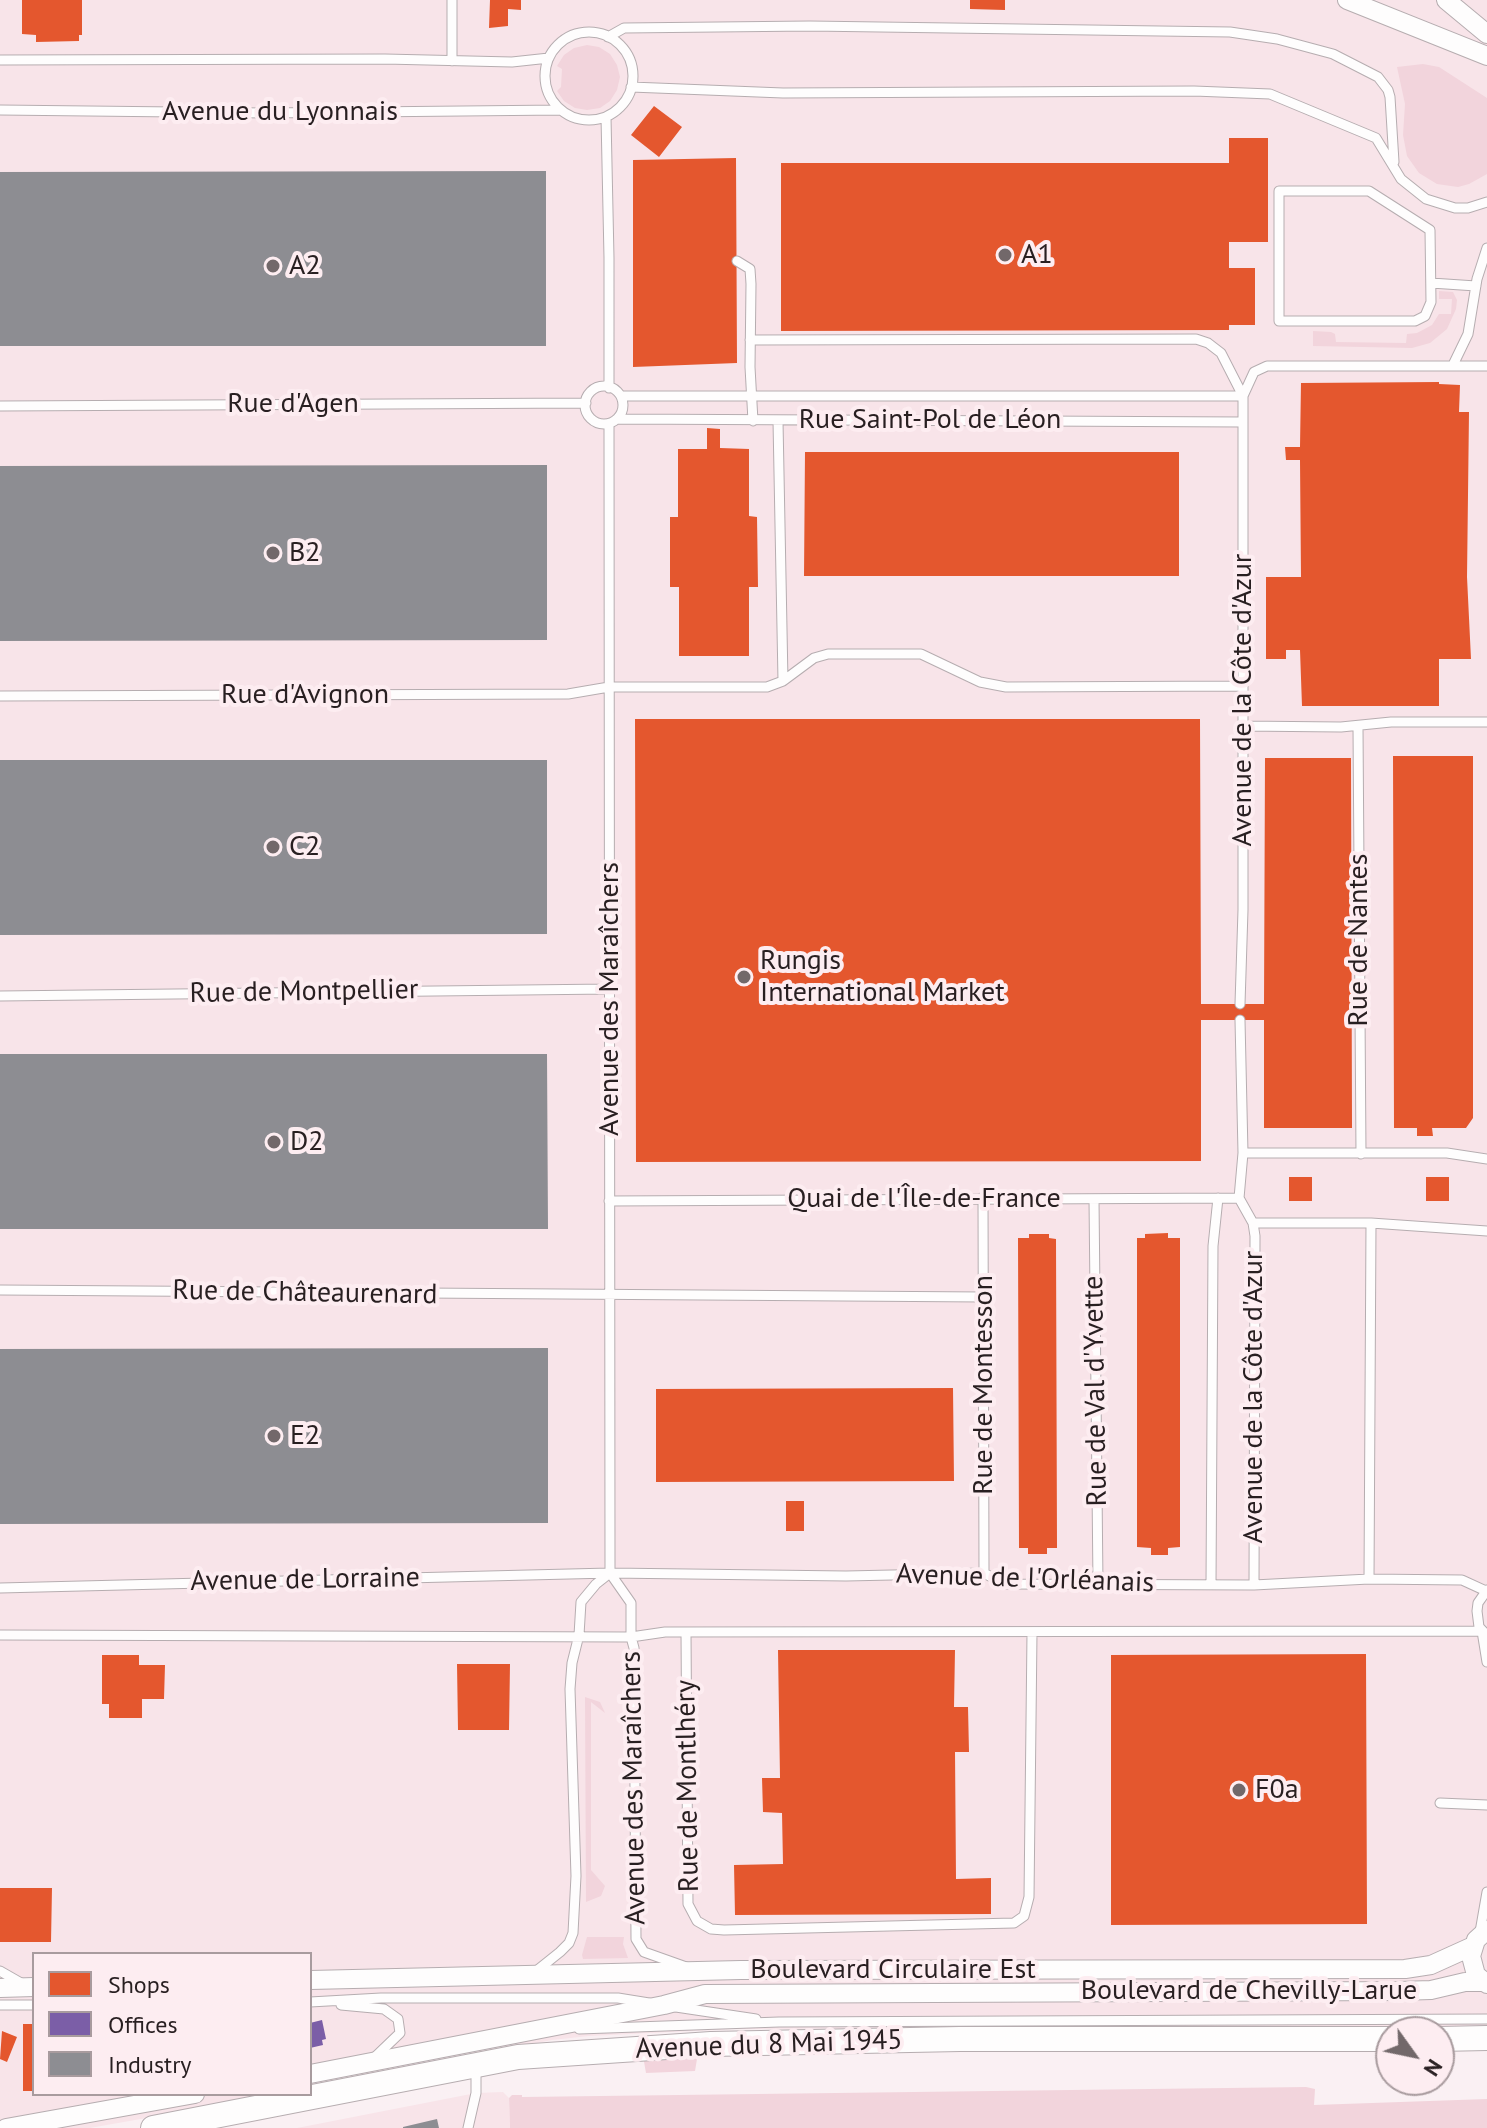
<!DOCTYPE html>
<html>
<head>
<meta charset="utf-8">
<style>
  body { margin:0 }
  #map { position:relative; width:1487px; height:2128px; overflow:hidden; background:#faf0f3; font-family:"PT Sans",sans-serif }
  canvas { display:block }
  .legend { position:absolute; left:32px; top:1952px; width:280px; height:144px; box-sizing:border-box; background:#fdedf1; border:2px solid #a89b9e; margin:0; padding:10px 14px; list-style:none; font-size:24px; color:#281f21 }
  .legend li { display:flex; align-items:center; gap:16px; height:40px }
  .legend b { width:40px; border:2px solid #a89b9e }
  .north { position:absolute; left:1375px; top:2016px; width:80px; height:80px; box-sizing:border-box; background:#fdedf1; border:2px solid #a89b9e; border-radius:50%; rotate:123deg; font-size:22px; font-weight:700; line-height:32px; text-align:center; color:#281f21 }
  .north::after { content:''; display:block; margin:auto; width:28px; height:36px; background:#72686a; clip-path:polygon(50% 0,100% 100%,50% 72%,0 100%) }
</style>
</head>
<body>
<div id="map">
<canvas width="1487" height="2128"></canvas>
<ul class="legend">
<li><b style="height:22px;background:#e4572e"></b>Shops</li>
<li><b style="height:22px;background:#7b5ea7"></b>Offices</li>
<li><b style="height:22px;background:#8d8d92"></b>Industry</li>
</ul>
<div class="north">N</div>
</div>
<script>
const ctx = document.querySelector('canvas').getContext('2d');
ctx.lineJoin = 'round';
function fillPath(path, color) { ctx.fillStyle = color; ctx.fill(path, 'evenodd'); }
const toPath = rows => new Path2D(rows.map(r => 'M' + r).join(''));
function strokePath(path, color, width, dash) { ctx.strokeStyle = color; ctx.lineWidth = width; ctx.lineCap = dash ? 'butt' : 'round'; ctx.setLineDash(dash || []); ctx.stroke(path); }
function drawText(font, color, halo, rows, align = 'center') {
  ctx.font = font + ' "PT Sans",sans-serif'; ctx.lineWidth = 8; ctx.setLineDash([]); ctx.textBaseline = 'middle'; ctx.strokeStyle = halo; ctx.fillStyle = color; for (const [text, x, y, turn = 0] of rows) {
    ctx.save(); ctx.translate(x, y); ctx.rotate((+turn || 0) * Math.PI / 180); ctx.textAlign = isNaN(turn) ? turn : align; if (halo) ctx.strokeText(text, 0, 0); ctx.fillText(text, 0, 0); ctx.restore();
  }
}
fillPath(toPath([
  [0,0,1487,0,1487,2027,734,2029,589,2036,552,2040,310,2089,310,1954,34,1954,34,2094,281,2094,90,2128,0,2128],
  [503,2092,509,2098,510,2128,297,2128,476,2093]
]), '#f8e4e9');
fillPath(toPath([
  [587,45,599,47,610,54,617,65,620,77,617,90,610,101,600,108,587,110,575,108,564,101,557,91,561,87,562,69,557,66,564,55,574,48],
  [1423,64,1439,67,1487,98,1487,174,1469,184,1458,187,1437,184,1419,173,1407,156,1403,135,1405,104,1397,67],
  [1439,291,1453,292,1457,300,1456,309,1447,329,1430,343,1412,348,1313,346,1313,331,1331,332,1335,334,1336,342,1406,343,1407,334,1417,333,1432,325,1439,314,1451,314,1452,299,1439,299],
  [585,1697,600,1702,605,1713,591,1702,591,1870,605,1886,601,1896,586,1902],
  [587,1937,624,1937,623,1944,628,1958,583,1959,582,1955],
  [698,2053,695,2071,646,2073,643,2056],
  [1306,2087,1315,2089,1314,2105,1487,2099,1487,2128,510,2128,509,2098,512,2095,522,2095,522,2097]
]), '#f2d4dc');
fillPath(toPath([
  [22,0,82,0,82,35,79,35,79,41,36,42,36,35,22,34],
  [490,0,521,0,521,10,508,9,508,26,489,28],
  [970,0,1005,0,1005,10,970,9],
  [654,106,682,127,659,157,631,135],
  [1229,138,1268,138,1268,242,1229,242,1229,268,1255,268,1255,325,1229,325,1229,330,781,331,781,163,1229,163],
  [736,158,737,363,633,367,633,160],
  [1439,382,1439,384,1460,385,1459,412,1469,412,1467,577,1471,659,1439,659,1439,706,1302,706,1300,650,1286,650,1286,659,1266,659,1266,577,1301,577,1300,460,1286,460,1285,447,1300,447,1301,383],
  [707,428,720,429,720,448,749,449,749,516,757,517,758,587,749,587,749,656,679,656,679,587,670,587,670,517,678,517,678,449,707,449],
  [805,452,1179,452,1179,576,804,576],
  [635,719,1200,719,1201,1004,1264,1004,1265,758,1351,758,1352,1128,1264,1128,1264,1020,1201,1020,1201,1161,636,1162],
  [1393,756,1473,756,1473,1118,1466,1128,1432,1128,1433,1136,1417,1136,1417,1128,1394,1128],
  [1289,1177,1312,1177,1312,1201,1289,1201],
  [1426,1177,1449,1177,1449,1201,1426,1201],
  [1168,1233,1168,1238,1180,1238,1180,1547,1168,1548,1168,1555,1151,1555,1151,1548,1137,1547,1137,1238,1145,1238,1145,1234],
  [1029,1234,1049,1234,1049,1238,1056,1239,1057,1548,1047,1548,1047,1554,1028,1554,1028,1548,1019,1548,1018,1238,1029,1238],
  [953,1388,954,1481,656,1482,656,1389],
  [786,1501,804,1501,804,1531,786,1531],
  [778,1650,955,1650,954,1707,968,1707,969,1752,955,1752,956,1879,991,1878,991,1914,735,1915,734,1865,783,1864,782,1813,763,1812,762,1778,780,1778],
  [1366,1654,1367,1924,1111,1925,1111,1655],
  [102,1655,139,1655,139,1665,165,1665,164,1699,142,1699,142,1718,109,1718,109,1704,102,1704],
  [457,1664,510,1664,509,1730,458,1730],
  [0,1888,52,1888,51,1942,0,1942],
  [23,2024,34,2024,34,2091,23,2091],
  [2,2031,17,2037,7,2062,0,2059]
]), '#e4572e');
fillPath(toPath([
  [322,2020,326,2039,322,2040,323,2045,310,2048,310,2023]
]), '#7b5ea7');
fillPath(toPath([
  [546,171,546,346,0,346,0,172],
  [547,465,547,640,0,641,0,466],
  [0,760,547,760,547,934,0,935],
  [0,1054,547,1054,548,1229,0,1229],
  [548,1348,548,1523,0,1524,0,1349],
  [437,2119,439,2128,403,2128,403,2127]
]), '#8d8d92');
const lane = toPath([
  '545 76a44 44 0 1 1 88 0a44 44 0 1 1-88 0Z',
  [608,37,624,28,810,26,1230,32,1277,39,1333,54,1378,77,1388,90,1390,97,1394,162],
  [0,60,385,59,512,62,549,58],
  [452,61,452,0],
  [631,87,783,93,1194,91,1270,94,1376,138,1401,179,1426,199,1455,208,1468,208,1487,202],
  [0,110,266,113,561,110],
  [606,117,609,258,609,388],
  [1279,191,1369,191,1430,230,1431,302,1425,316,1415,321,1279,321,1279,191],
  [737,261,750,269,751,284,750,367,753,421],
  [1431,283,1476,286],
  [750,340,1196,339,1208,343,1221,353,1243,396],
  [1453,365,1468,334,1477,279,1487,248],
  '585 405a19 19 0 1 1 38 0a19 19 0 1 1-38 0Z',
  [622,396,1243,396],
  [0,406,586,403],
  [617,419,1243,422],
  [778,421,783,681],
  [609,425,610,1573,631,1603,631,1637,634,1648,636,1939,644,1952,689,1968],
  [0,696,568,694,609,687,767,687,783,681,814,658,828,654,921,654,980,682,1006,687,1242,686],
  [1242,726,1341,727,1391,722,1487,722],
  [1358,727,1361,1154],
  [0,996,609,989],
  [1240,1004,1243,910,1243,396,1254,372,1267,366,1487,366],
  [1240,1020,1243,1153,1239,1198,1253,1223,1255,1236,1254,1585],
  [1243,1153,1447,1153,1487,1159],
  [983,1197,984,1573],
  [1094,1199,1098,1584],
  [609,1201,1239,1198],
  [1253,1223,1371,1223,1487,1231],
  [0,1290,983,1297],
  [1369,1579,1371,1223],
  [1211,1584,1213,1246,1218,1198],
  [0,1588,610,1573,846,1576,984,1573,1004,1584,1254,1585,1369,1579,1462,1580,1486,1591],
  [1484,1632,1479,1627,1477,1611,1478,1603,1487,1590],
  [686,1633,688,1904,697,1921,711,1929,724,1930,1014,1923,1024,1916,1029,1897,1032,1633],
  [0,1635,631,1637,665,1632,1482,1631,1487,1662],
  [1440,1803,1487,1805],
  [1480,1932,1487,1892],
  [0,1971,21,1983],
  [535,1972,560,1952,569,1943,573,1933,576,1876,570,1689,572,1663,579,1635,581,1602,596,1584,610,1573],
  [310,2002,381,1998,618,1998,649,2003],
  [0,2005,34,2005],
  [341,2005,384,2009,398,2019,400,2033,375,2057],
  [676,2007,756,2019],
  [579,2029,779,2022,1487,2019],
  [468,2128,476,2093,476,2068]
]);
const street = toPath([
  [1347,0,1487,56],
  [1446,0,1487,34],
  [1487,1930,1476,1940,1471,1956,1476,1975,1487,1984],
  [310,1980,741,1970,1405,1969,1431,1965,1473,1946],
  [0,1988,34,1987],
  [310,2074,664,2005,705,1994,1398,1991,1431,1990,1465,1982,1482,1982],
  [6,2128,195,2094]
]);
const secondary = toPath([
  [1439,2039,1487,2038],
  [153,2128,518,2057,711,2044,960,2039,1391,2039]
]);
strokePath(lane, '#b6adb0', 11);
strokePath(street, '#b6adb0', 20);
strokePath(secondary, '#b6adb0', 26);
strokePath(lane, '#fefdfd', 9);
strokePath(street, '#fefdfd', 18);
strokePath(secondary, '#fefdfd', 24);
for (const [x, y, r, color] of [
  [1005,255,8,"#72686a"],
  [273,266,8,"#72686a"],
  [273,553,8,"#72686a"],
  [273,847,8,"#72686a"],
  [744,977,8,"#72686a"],
  [274,1142,8,"#72686a"],
  [274,1436,8,"#72686a"],
  [1239,1790,8,"#72686a"]
]) { const dot = new Path2D(); dot.arc(x, y, r, 0, 2 * Math.PI); ctx.fillStyle = color; ctx.fill(dot); strokePath(dot, '#fdedf1', 3); }
drawText('28px', '#281f21', '#fdedf1', [
  ["Avenue du Lyonnais",280,112],
  ["Rue d'Agen",293,404],
  ["Rue Saint-Pol de Léon",930,420],
  ["Rue d'Avignon",305,695],
  ["Avenue de la Côte d'Azur",1243,700,-90],
  ["Rue de Nantes",1359,940,-90],
  ["Rue de Montpellier",304,992,-1],
  ["Avenue des Maraîchers",610,999,-90],
  ["Quai de l'Île-de-France",924,1199],
  ["Rue de Châteaurenard",305,1293,1],
  ["Rue de Montesson",984,1385,-90],
  ["Rue de Val d'Yvette",1096,1391,-91],
  ["Avenue de la Côte d'Azur",1254,1397,-90],
  ["Avenue de l'Orléanais",1025,1579,2],
  ["Avenue de Lorraine",305,1580,-1],
  ["Rue de Montlhéry",688,1786,-91],
  ["Avenue des Maraîchers",634,1788,-91],
  ["Boulevard Circulaire Est",893,1970],
  ["Boulevard de Chevilly-Larue",1249,1991],
  ["Avenue du 8 Mai 1945",769,2045,-2]
]);
drawText('28px', '#281f21', '#fdedf1', [
  ["A1",1021,255],
  ["A2",289,266],
  ["B2",289,553],
  ["C2",289,847],
  ["Rungis",760,961],
  ["International Market",760,993],
  ["D2",290,1142],
  ["E2",290,1436],
  ["F0a",1255,1790]
], 'left');
</script>
</body>
</html>
